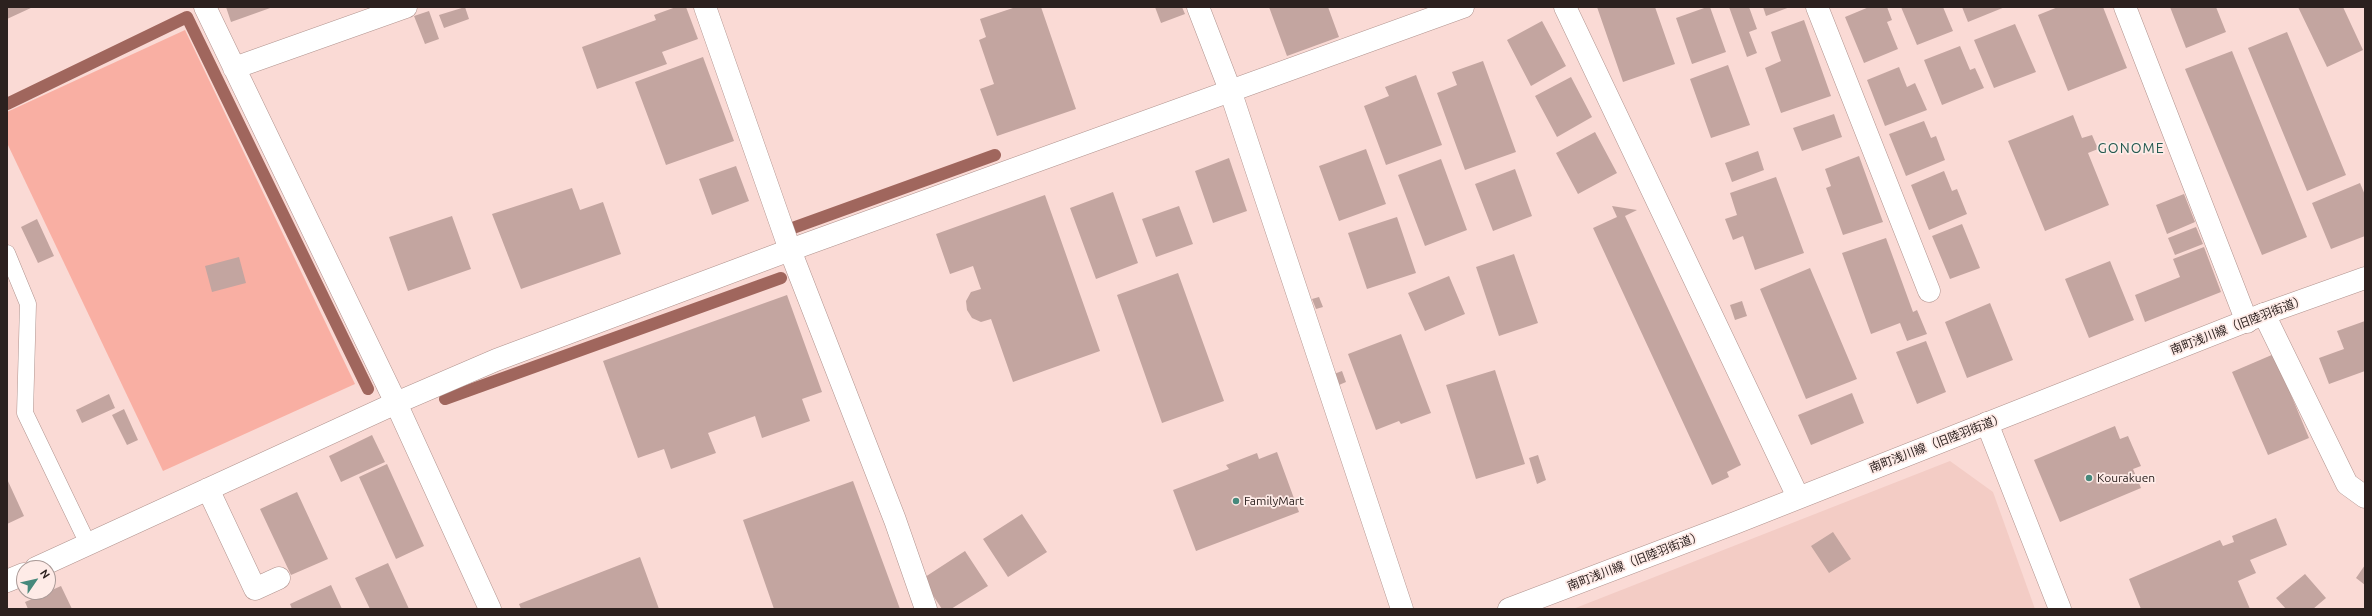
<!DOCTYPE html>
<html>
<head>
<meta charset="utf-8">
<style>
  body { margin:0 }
  #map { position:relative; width:2372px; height:616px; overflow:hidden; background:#fadad5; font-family:Ubuntu,sans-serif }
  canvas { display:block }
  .frame { position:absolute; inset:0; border:8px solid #2c211f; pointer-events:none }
  .north { position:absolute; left:16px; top:560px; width:40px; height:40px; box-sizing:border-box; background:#feebe7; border:1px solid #aa9a97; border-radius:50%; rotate:56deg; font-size:11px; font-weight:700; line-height:16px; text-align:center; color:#2c211f }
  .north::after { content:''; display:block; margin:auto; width:14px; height:18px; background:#46897c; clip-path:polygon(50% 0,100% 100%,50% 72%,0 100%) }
</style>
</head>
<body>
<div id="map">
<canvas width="2372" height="616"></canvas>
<div class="frame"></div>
<div class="north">N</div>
</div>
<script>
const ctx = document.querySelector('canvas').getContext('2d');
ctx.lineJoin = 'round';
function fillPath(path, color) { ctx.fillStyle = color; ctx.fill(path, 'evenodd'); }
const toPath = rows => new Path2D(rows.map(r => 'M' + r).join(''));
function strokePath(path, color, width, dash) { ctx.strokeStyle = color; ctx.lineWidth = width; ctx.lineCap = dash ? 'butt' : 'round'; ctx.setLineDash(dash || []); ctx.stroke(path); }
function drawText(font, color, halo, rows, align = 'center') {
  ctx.font = font + ' Ubuntu,"Noto Sans JP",sans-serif'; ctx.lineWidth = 3.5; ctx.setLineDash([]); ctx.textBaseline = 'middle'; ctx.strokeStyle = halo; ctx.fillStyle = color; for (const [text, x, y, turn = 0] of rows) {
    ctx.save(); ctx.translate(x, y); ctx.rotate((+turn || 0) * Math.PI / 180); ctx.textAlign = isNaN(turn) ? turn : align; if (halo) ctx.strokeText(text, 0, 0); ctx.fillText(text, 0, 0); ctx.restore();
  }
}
fillPath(toPath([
  [1950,461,1993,492,2035,609,1573,609]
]), '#f3ccc5');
fillPath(toPath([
  [185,30,355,384,163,471,7,143,7,112]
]), '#f9afa3');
strokePath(toPath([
  [7,104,187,17,368,389],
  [790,229,995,155],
  [445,399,781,278]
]), '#a0665d', 12);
fillPath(toPath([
  [7,7,33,7,7,19],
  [226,7,273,7,231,22],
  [465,7,469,19,444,28,439,15],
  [676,7,686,7,698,39,662,52,667,64,597,89,582,47,656,20,654,15],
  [1016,7,1041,7,1076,109,997,136,980,89,994,84,979,40,986,37,980,19],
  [1155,7,1182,7,1185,14,1161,23],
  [1269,7,1328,7,1339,37,1287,56],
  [1597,7,1655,7,1675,64,1623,82],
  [1707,7,1710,7,1726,52,1692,64,1676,18],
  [1729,7,1749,7,1757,29,1749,32,1757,53,1747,57],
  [1763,7,1790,7,1766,16],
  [1869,7,1887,7,1892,20,1887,22,1898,49,1864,63,1845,17],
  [1901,7,1943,7,1953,31,1917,45],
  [1962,7,2005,7,1968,22],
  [2058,7,2103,7,2127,68,2068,91,2038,15],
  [2170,7,2216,7,2226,32,2186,48],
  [2298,7,2343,7,2363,50,2327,67],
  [429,11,439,39,425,44,414,16],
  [1804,20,1831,96,1781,113,1765,68,1781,61,1771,32],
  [1542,21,1566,66,1531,86,1507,40],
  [2015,24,2036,72,1994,88,1974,40],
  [2287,32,2346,175,2307,191,2248,48],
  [1960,46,1970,70,1975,68,1984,88,1942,105,1924,60],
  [2232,51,2307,237,2262,255,2185,69],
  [703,57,734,141,666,165,635,82],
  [1483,61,1516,152,1465,170,1437,93,1457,85,1452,72],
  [1728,65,1750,125,1711,138,1690,79],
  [1899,67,1907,87,1915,83,1927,110,1885,126,1867,80],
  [1416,75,1442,145,1386,165,1364,106,1389,96,1385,87],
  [1571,77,1592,117,1557,137,1535,96],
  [1834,114,1842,137,1802,151,1793,128],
  [2073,115,2082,138,2092,135,2098,149,2088,153,2109,205,2045,231,2008,141],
  [1924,121,1931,138,1936,136,1945,160,1906,176,1889,134],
  [1595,132,1617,173,1578,194,1556,153],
  [1366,149,1386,204,1339,221,1319,166],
  [1758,151,1764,170,1732,182,1725,163],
  [1859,156,1883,222,1843,235,1826,188,1831,186,1825,169],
  [1229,158,1247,211,1213,223,1195,171],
  [1441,159,1467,230,1425,246,1398,175],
  [736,166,749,201,712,215,699,179],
  [1515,169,1532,216,1493,231,1475,184],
  [1944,171,1952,191,1957,189,1967,214,1929,230,1911,185],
  [1776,177,1804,253,1755,270,1743,236,1733,240,1725,219,1737,215,1730,193],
  [2360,183,2365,195,2365,236,2331,249,2312,203],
  [572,188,580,210,603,202,621,254,521,289,492,214],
  [1113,192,1138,263,1096,279,1070,208],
  [2184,194,2195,222,2167,234,2156,205],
  [1045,195,1100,351,1013,382,991,319,981,322,972,318,967,310,966,301,971,292,981,289,973,266,950,274,936,234],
  [1179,206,1193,244,1156,257,1142,219],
  [1612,206,1637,210,1625,216,1741,465,1727,472,1729,477,1712,485,1593,228,1617,217],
  [452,216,471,269,408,291,389,237],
  [1397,217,1416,273,1367,289,1348,233],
  [37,219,54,256,38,263,21,227],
  [1962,224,1980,268,1950,279,1932,236],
  [2196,227,2203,244,2175,255,2168,238],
  [1886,238,1913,312,1917,310,1927,334,1907,341,1900,323,1871,334,1842,253],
  [2204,247,2221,292,2145,322,2135,295,2180,277,2173,259],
  [1514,254,1538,323,1499,336,1476,267],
  [239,257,246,283,212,292,205,266],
  [2110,261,2134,320,2089,338,2065,279],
  [1810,268,1857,379,1806,399,1760,289],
  [1178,273,1224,401,1162,423,1117,295],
  [1449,276,1465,314,1425,331,1408,293],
  [787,295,822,392,802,399,810,421,762,438,755,416,708,433,716,453,671,469,664,449,638,458,603,361],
  [1319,297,1323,307,1316,309,1312,299],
  [1742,301,1747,316,1735,320,1730,305],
  [1990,303,2013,360,1967,378,1945,322],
  [2365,321,2365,371,2329,384,2319,358,2344,349,2337,331],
  [1401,334,1431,413,1401,424,1399,421,1376,430,1348,354],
  [1926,341,1946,392,1917,404,1896,352],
  [2274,354,2309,438,2268,455,2232,372],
  [1495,370,1525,464,1476,479,1446,385],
  [1342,371,1346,382,1339,385,1334,374],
  [1852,393,1864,423,1811,445,1798,415],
  [109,394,115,408,82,423,76,410],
  [124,409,138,440,127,445,112,415],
  [2115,426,2120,439,2128,436,2141,466,2133,469,2141,488,2060,522,2034,460],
  [372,435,385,462,341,482,329,456],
  [1277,452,1299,512,1196,551,1173,490,1229,469,1226,465,1257,453,1259,459],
  [1538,455,1546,480,1537,484,1529,458],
  [387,464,424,546,396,559,359,477],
  [7,479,24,516,7,524],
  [853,481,900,609,774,609,743,520],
  [297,492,328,559,291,575,260,509],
  [1022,514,1047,552,1008,577,983,539],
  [2276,518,2287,545,2250,560,2256,573,2238,581,2250,609,2141,609,2129,579,2220,540,2223,546,2234,542,2232,536],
  [1833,532,1851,559,1829,573,1811,546],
  [965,551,988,586,951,609,942,609,922,579],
  [640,557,659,609,521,609,519,604],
  [388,563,409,609,370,609,355,578],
  [2365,565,2365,585,2356,578],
  [2305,574,2326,598,2313,609,2286,609,2276,598],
  [48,582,52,590,61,586,72,609,28,609,25,602,37,597,34,592,48,592],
  [331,585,342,609,292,609,290,604]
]), '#c3a5a0');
const service = toPath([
  [7,253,28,304,25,413,88,544]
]);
const minor = toPath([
  [205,7,396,403,490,609],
  [705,7,790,250,895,520,926,609],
  [1198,7,1230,90,1402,609],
  [1565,7,1798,497],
  [1817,7,1929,291],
  [2125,7,2247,322],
  [234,68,406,7],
  [2264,314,2347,484,2365,497],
  [1987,423,2060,609],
  [208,489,255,589,279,578],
  [36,568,396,403,496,360,790,250,1463,7],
  [7,581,24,574]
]);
const tertiary = toPath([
  [1509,609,1735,523,2264,314,2365,278]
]);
strokePath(service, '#b0938e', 17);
strokePath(minor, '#b0938e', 23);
strokePath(tertiary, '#b0938e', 23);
strokePath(service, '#fff', 16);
strokePath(minor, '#fff', 22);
strokePath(tertiary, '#fff', 22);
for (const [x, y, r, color] of [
  [2089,478,4,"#46897c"],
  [1236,501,4,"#46897c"]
]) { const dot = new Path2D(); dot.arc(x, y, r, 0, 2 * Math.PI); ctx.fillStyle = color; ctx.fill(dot); strokePath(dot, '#feebe7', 1.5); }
drawText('12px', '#2c211f', '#feebe7', [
  ["南町浅川線（旧陸羽街道）",2238,325,-21],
  ["南町浅川線（旧陸羽街道）",1937,443,-21],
  ["南町浅川線（旧陸羽街道）",1635,561,-21]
]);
drawText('12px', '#2c211f', '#feebe7', [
  ["Kourakuen",2097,478],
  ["FamilyMart",1244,501]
], 'left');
ctx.letterSpacing = '1px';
drawText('14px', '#235a50', '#feebe7', [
  ["GONOME",2131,148]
]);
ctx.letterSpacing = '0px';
</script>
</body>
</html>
